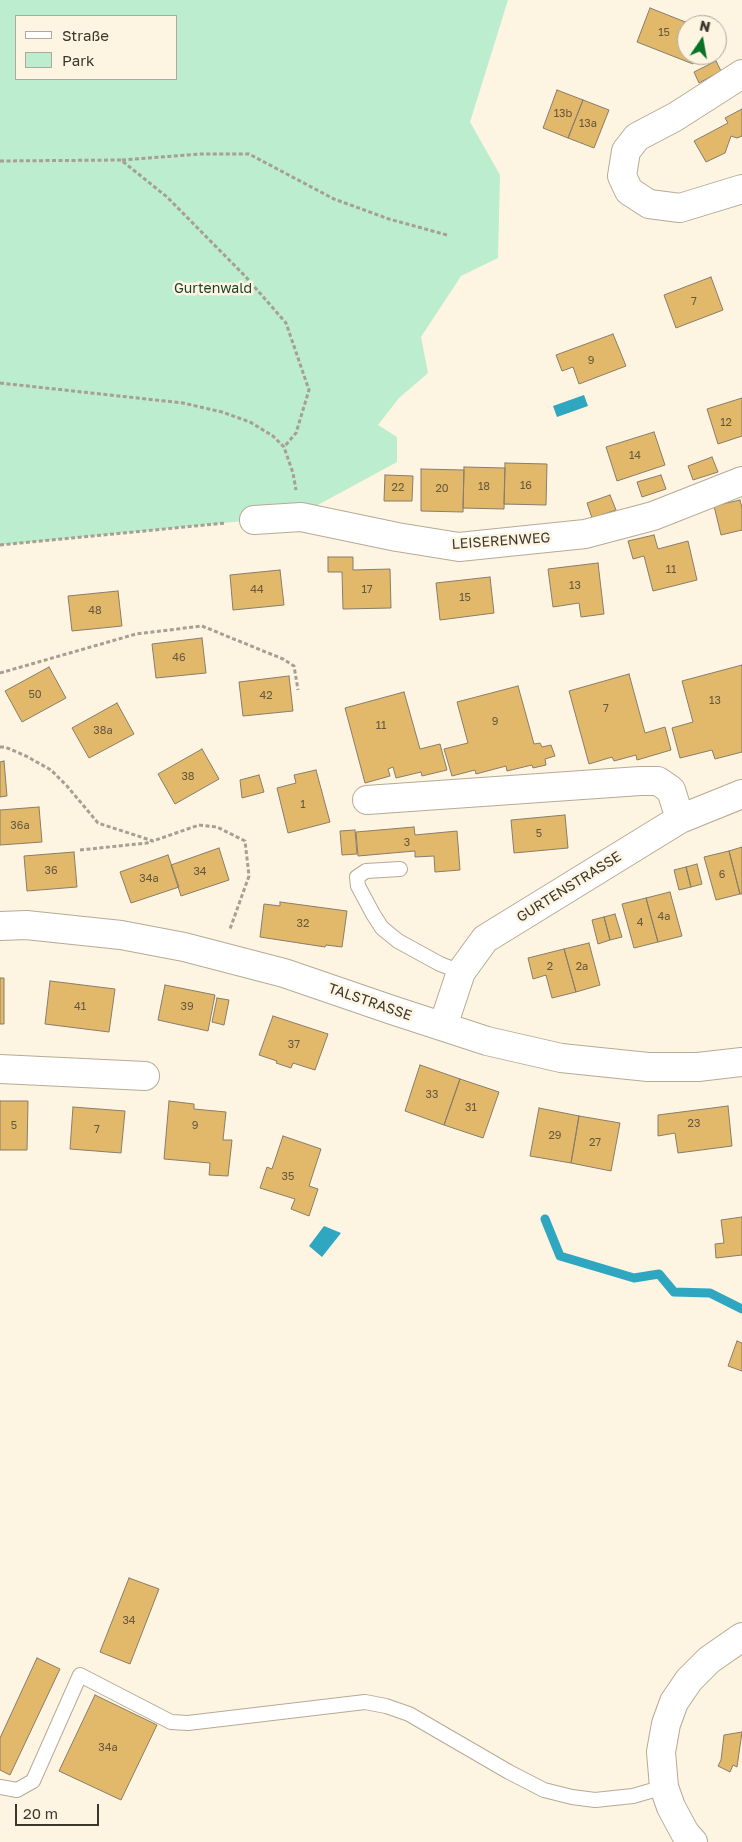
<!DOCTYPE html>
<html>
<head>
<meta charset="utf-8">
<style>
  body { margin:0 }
  #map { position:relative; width:742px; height:1842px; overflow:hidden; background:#fef4e2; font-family:"Golos Text",sans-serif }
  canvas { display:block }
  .legend { position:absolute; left:15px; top:15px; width:162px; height:65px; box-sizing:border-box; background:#fef4e2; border:1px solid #b0a89a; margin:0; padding:6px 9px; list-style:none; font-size:15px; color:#3c372e }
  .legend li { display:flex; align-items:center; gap:10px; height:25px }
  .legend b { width:25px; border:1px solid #b0a89a }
  .north { position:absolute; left:677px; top:15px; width:50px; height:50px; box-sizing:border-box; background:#fef4e2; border:1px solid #b0a89a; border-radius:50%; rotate:12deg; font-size:14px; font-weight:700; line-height:20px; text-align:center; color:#3c372e }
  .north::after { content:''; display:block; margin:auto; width:18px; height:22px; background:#067326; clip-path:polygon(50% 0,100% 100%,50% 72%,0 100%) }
  .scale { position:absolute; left:15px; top:1804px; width:84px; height:22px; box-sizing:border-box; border:2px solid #3c372e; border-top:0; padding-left:6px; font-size:15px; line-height:18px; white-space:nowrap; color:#3c372e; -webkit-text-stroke:4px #fef4e2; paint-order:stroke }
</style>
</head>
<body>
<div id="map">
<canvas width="742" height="1842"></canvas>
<ul class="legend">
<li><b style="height:6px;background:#fff"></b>Straße</li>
<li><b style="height:14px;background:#bbedce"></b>Park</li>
</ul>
<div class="north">N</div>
<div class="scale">20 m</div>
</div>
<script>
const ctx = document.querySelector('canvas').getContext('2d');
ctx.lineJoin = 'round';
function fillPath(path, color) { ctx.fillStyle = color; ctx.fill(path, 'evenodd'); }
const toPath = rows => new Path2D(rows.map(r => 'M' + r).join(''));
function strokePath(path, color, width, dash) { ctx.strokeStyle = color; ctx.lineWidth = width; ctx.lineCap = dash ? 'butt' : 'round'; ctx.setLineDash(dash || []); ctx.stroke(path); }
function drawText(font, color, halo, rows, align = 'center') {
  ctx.font = font + ' "Golos Text",sans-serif'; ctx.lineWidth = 5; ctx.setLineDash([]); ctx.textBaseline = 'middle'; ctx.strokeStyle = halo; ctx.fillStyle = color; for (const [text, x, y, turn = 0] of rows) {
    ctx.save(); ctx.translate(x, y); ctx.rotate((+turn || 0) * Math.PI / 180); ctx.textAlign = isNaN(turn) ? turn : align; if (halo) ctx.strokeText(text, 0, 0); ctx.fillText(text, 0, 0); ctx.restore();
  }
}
fillPath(toPath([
  [0,0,508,0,470,122,500,175,498,258,461,276,421,337,428,373,399,398,378,425,397,437,397,462,303,513,243,521,0,545],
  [16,16,176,16,176,79,16,79]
]), '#bbedce');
fillPath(toPath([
  [584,395,588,406,557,417,553,406],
  [324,1226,341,1233,322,1257,309,1246]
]), '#30a7c0');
strokePath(toPath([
  [545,1219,560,1256,634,1278,659,1274,674,1292,710,1293,742,1309]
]), '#30a7c0', 9);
const building = toPath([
  [650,8,693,25,687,25,687,55,697,55,693,64,637,42,650,8],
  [716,61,721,71,699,83,694,72,716,61],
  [557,90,583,100,568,138,543,128,557,90],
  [583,100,609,110,594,148,568,138,583,100],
  [742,109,742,136,737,138,731,136,725,153,706,162,694,141,728,123,725,118,742,109],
  [711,277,723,310,676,328,664,295,711,277],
  [613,334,626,366,579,384,573,367,562,371,556,355,613,334],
  [742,398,742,436,718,444,707,409,742,398],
  [654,432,665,465,617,481,606,447,654,432],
  [712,457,718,472,693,480,688,466,712,457],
  [505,463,547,464,546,505,504,504,505,463],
  [464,467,505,468,504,509,463,508,464,467],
  [421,469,464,470,463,512,421,511,421,469],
  [385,475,413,476,412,501,384,501,385,475],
  [661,475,666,489,642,497,637,482,661,475],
  [610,495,616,510,592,518,587,503,610,495],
  [740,500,742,508,742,530,721,535,714,506,740,500],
  [654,535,658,549,688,541,697,580,653,591,644,556,633,559,628,541,654,535],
  [328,557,353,557,353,570,390,569,391,608,343,609,342,572,328,572,328,557],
  [598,563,604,614,581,617,579,603,553,607,548,569,598,563],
  [280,570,284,605,233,610,230,575,280,570],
  [490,577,494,613,440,620,436,583,490,577],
  [118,591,122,626,72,631,68,596,118,591],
  [202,638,206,673,156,678,152,644,202,638],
  [742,665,742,752,715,759,712,750,680,758,672,728,693,722,682,681,742,665],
  [49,667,66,698,22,722,5,691,49,667],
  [629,674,645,733,665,727,671,750,637,760,636,755,614,761,612,757,589,764,569,691,629,674],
  [289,676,293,711,243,716,239,682,289,676],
  [518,686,534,744,540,743,542,747,551,745,555,756,545,759,546,765,533,768,532,765,507,771,506,766,476,774,475,770,452,776,444,749,468,743,457,702,518,686],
  [404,692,420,749,440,744,447,770,422,776,421,772,396,778,393,767,388,769,390,776,365,783,345,708,404,692],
  [117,703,134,734,89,758,72,728,117,703],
  [202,749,219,779,175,804,158,774,202,749],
  [4,761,7,796,0,797,0,762,4,761],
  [316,770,330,822,288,833,277,788,296,783,294,775,316,770],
  [259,775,264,792,242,798,240,780,259,775],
  [39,807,42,842,0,845,0,810,39,807],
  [565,815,568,848,514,853,511,820,565,815],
  [414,827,415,835,457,831,460,870,435,872,434,856,415,857,415,851,358,856,356,832,414,827],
  [355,830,357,854,342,855,340,831,355,830],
  [742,847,742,894,740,894,729,851,742,847],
  [219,848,229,880,181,896,171,865,219,848],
  [729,851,740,894,716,900,704,857,729,851],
  [74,852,77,887,27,891,24,856,74,852],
  [168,855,179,887,131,903,120,872,168,855],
  [697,864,702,884,691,887,686,867,697,864],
  [686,867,691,887,679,890,674,870,686,867],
  [670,892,682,936,658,942,646,898,670,892],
  [646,898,658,942,634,948,622,904,646,898],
  [280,902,347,911,342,947,326,945,325,947,260,937,264,904,280,906,280,902],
  [615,914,622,937,610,940,604,917,615,914],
  [604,917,610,940,598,944,592,920,604,917],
  [589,943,600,985,576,992,564,949,589,943],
  [564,949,576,992,552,998,546,975,533,979,528,958,564,949],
  [0,978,4,978,4,1024,0,1024,0,978],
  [50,981,115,989,109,1032,45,1024,50,981],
  [165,985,215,995,208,1031,158,1020,165,985],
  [217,998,229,1000,224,1025,212,1022,217,998],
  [273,1016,328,1034,315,1070,293,1063,291,1068,276,1063,277,1061,259,1055,273,1016],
  [420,1065,460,1079,444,1125,405,1111,420,1065],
  [460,1079,499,1092,483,1138,444,1125,460,1079],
  [0,1101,28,1101,27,1150,0,1150,0,1101],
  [169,1101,194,1104,194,1109,226,1112,223,1140,232,1140,228,1176,209,1175,210,1163,164,1159,169,1101],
  [728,1106,732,1146,678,1153,675,1133,658,1136,658,1115,728,1106],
  [73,1107,125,1111,121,1153,70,1149,73,1107],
  [539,1108,579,1116,571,1163,530,1156,539,1108],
  [579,1116,620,1123,611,1171,571,1163,579,1116],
  [283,1136,321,1149,309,1186,318,1189,309,1216,291,1209,295,1199,260,1188,267,1167,272,1169,283,1136],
  [742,1217,742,1255,716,1258,715,1244,724,1243,721,1220,742,1217],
  [737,1341,742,1343,742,1371,728,1366,737,1341],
  [129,1578,159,1589,130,1664,100,1652,129,1578],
  [37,1658,60,1669,10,1775,0,1770,0,1738,37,1658],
  [95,1695,157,1725,121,1800,59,1771,95,1695],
  [742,1732,737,1767,733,1765,730,1772,718,1766,721,1760,724,1735,742,1732]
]);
fillPath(building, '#e2b86b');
strokePath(building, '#897d69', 1);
const service = toPath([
  [400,869,366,871,357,877,358,886,373,914,382,928,398,941,440,964,461,972],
  [0,1787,17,1790,33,1781,80,1675,171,1722,188,1723,365,1702,386,1706,409,1714,509,1772,544,1790,572,1797,595,1800,633,1796,664,1787]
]);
const minor = toPath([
  [742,74,675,117,637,137,626,151,622,176,629,191,649,204,680,208,742,189],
  [254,520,301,517,397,537,459,547,585,534,653,516,742,481],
  [367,800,640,781,658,781,671,790,680,819],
  [0,926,26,925,121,935,184,947,284,973,392,1010,487,1041,561,1058,648,1067,698,1067,742,1062],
  [443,1026,461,972,485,939,680,819,742,794],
  [0,1069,145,1076]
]);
const tertiary = toPath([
  [693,1842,685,1833,671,1807,664,1787,661,1752,666,1724,674,1702,689,1680,709,1660,742,1637]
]);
strokePath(service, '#b6aa95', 16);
strokePath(minor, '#b6aa95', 30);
strokePath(tertiary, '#b6aa95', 30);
strokePath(toPath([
  [122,160,199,154,249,154,334,199,389,219,447,235],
  [0,161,121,160,167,197,245,276,286,323,309,390,296,433,284,447],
  [0,383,183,403,222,412,250,422,273,436,284,447,293,473,296,490],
  [0,545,226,523],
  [0,673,136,634,202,626,283,659,294,666,298,690],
  [0,747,5,747,26,756,51,770,67,786,98,823,153,841,199,825,217,827,245,841,249,876,230,929],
  [80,850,147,843,152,841]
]), '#a79f91', 3, [4, 2.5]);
strokePath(service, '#fff', 14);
strokePath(minor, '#fff', 28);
strokePath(tertiary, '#fff', 28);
drawText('11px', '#66573d', null, [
  ["15",664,33],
  ["13b",563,114],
  ["13a",588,124],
  ["7",694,302],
  ["9",591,361],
  ["12",726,423],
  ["14",635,456],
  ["16",526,486],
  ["18",484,487],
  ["22",398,488],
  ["20",442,489],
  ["11",671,570],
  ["13",575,586],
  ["44",257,590],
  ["17",367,590],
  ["15",465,598],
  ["48",95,611],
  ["46",179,658],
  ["50",35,695],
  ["42",266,696],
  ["13",715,701],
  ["7",606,709],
  ["9",495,722],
  ["11",381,726],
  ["38a",103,731],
  ["38",188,777],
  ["1",303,805],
  ["36a",20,826],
  ["5",539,834],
  ["3",407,843],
  ["36",51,871],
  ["34",200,872],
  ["6",722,875],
  ["34a",149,879],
  ["4a",664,917],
  ["4",640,923],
  ["32",303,924],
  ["2",550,967],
  ["2a",582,967],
  ["41",80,1007],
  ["39",187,1007],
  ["37",294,1045],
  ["33",432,1095],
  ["31",471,1108],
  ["23",694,1124],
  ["5",14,1126],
  ["9",195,1126],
  ["7",97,1130],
  ["29",555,1136],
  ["27",595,1143],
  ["35",288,1177],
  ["34",129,1621],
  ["34a",108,1748]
]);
drawText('14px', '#1b3f2b', '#fef4e2', [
  ["Gurtenwald",213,289]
]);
drawText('14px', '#3c372e', '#fef4e2', [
  ["LEISERENWEG",501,541,-4],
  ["GURTENSTRASSE",569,887,-32],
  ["TALSTRASSE",370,1002,19]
]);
</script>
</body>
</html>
